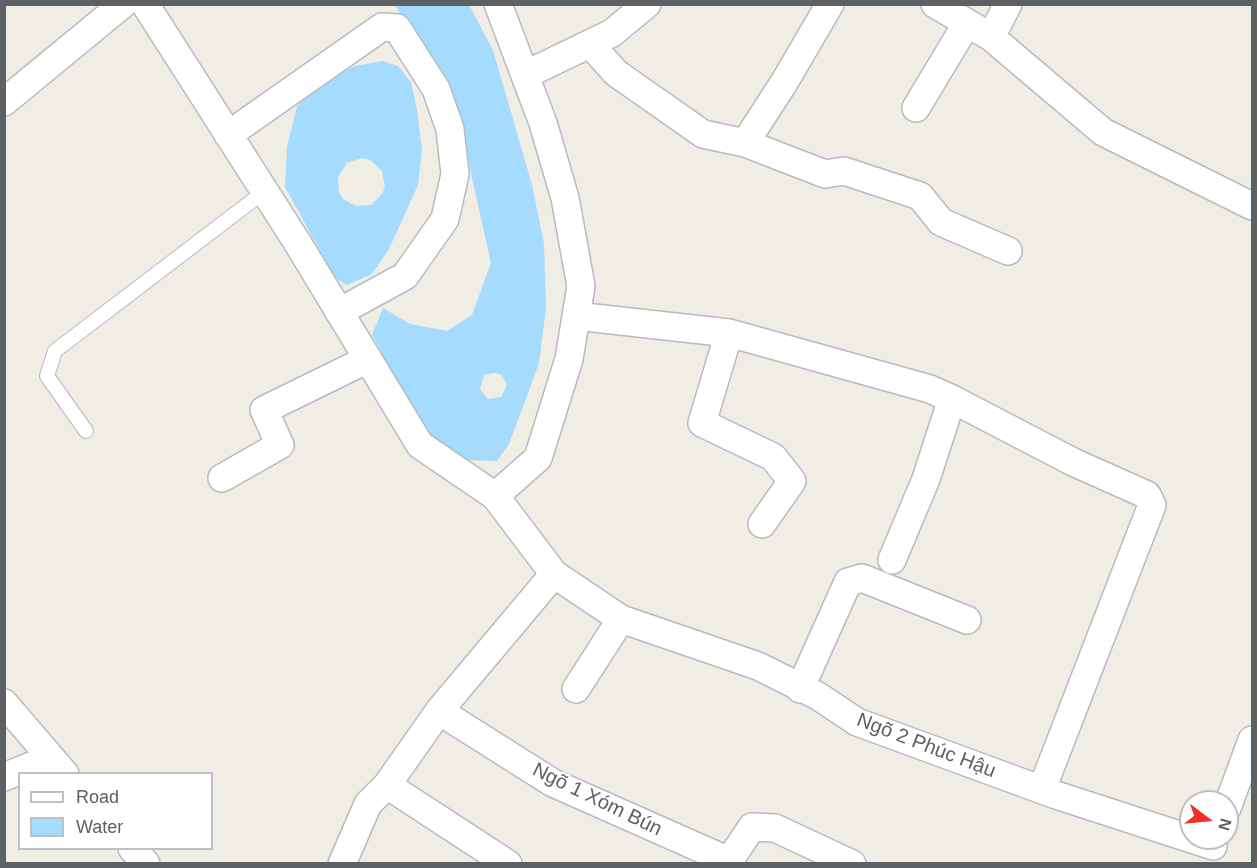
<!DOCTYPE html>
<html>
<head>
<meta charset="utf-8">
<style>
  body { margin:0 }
  #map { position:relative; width:1257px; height:868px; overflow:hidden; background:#f0ede4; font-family:Arial,sans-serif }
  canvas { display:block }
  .frame { position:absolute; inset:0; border:6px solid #5c6166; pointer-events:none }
  .legend { position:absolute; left:18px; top:772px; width:195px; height:78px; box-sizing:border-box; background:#fff; border:2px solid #bec0c2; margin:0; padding:8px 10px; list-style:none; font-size:18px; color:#5c6166 }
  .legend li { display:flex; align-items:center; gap:12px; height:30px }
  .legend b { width:30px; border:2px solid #bec0c2 }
  .north { position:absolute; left:1179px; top:790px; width:60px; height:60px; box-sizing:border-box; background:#fff; border:2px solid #bec0c2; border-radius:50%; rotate:106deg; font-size:16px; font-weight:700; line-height:24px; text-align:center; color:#5c6166 }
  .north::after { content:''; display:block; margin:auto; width:21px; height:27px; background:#f52e25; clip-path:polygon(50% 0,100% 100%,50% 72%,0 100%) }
</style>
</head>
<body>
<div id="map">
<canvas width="1257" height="868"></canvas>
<div class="frame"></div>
<ul class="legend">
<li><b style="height:8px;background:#fff"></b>Road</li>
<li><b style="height:16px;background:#a5dbff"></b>Water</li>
</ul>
<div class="north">N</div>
</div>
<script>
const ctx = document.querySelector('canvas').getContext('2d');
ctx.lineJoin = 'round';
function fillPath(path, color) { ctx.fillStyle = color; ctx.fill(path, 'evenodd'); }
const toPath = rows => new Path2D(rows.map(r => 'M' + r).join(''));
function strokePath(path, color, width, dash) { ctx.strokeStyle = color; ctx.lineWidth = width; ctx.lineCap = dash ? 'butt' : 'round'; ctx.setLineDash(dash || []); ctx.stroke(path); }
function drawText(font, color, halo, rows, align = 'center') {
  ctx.font = font + ' Arial,sans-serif'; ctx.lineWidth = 4.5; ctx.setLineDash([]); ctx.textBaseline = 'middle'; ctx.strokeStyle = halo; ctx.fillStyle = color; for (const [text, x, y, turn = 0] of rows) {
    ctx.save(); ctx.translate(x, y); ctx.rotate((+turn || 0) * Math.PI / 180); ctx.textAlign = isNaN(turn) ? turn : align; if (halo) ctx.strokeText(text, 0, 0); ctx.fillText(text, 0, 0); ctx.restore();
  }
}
fillPath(toPath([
  [395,5,469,5,493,50,532,185,544,244,546,308,539,363,509,444,497,461,468,460,439,447,425,432,372,335,383,308,410,324,447,331,472,315,491,263,468,160,430,65],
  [495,373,502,375,507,385,501,397,488,399,480,389,484,375],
  [383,61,398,66,411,82,417,110,422,150,418,185,388,251,372,274,347,285,335,278,285,187,287,147,297,106,326,81,355,66],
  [362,158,370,160,382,171,385,187,382,194,371,205,356,206,343,199,339,192,338,177,347,163]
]), '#a5dbff');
const service = toPath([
  [86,431,47,376,55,351,265,191]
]);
const minor = toPath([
  [145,4,297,242,420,445,495,496,554,574,621,619,758,666,818,696,857,722,1056,795,1213,846],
  [935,4,991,37,1103,132,1252,206],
  [991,37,1008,4],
  [590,44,616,73,703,134,745,143,825,174,844,171,920,196,941,222,1008,251],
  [525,75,612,33,647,4],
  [4,102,123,4],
  [916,108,967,23],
  [228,135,382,27,397,28,436,89,450,129,455,174,445,219,405,276,339,312],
  [745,143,785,81,830,4],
  [576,316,729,333,930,389,952,399,926,479,892,560],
  [729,333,702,423,773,457,792,481,762,524],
  [952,399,1073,462,1147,495,1152,505,1042,789],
  [222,478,280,445,264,410,368,359],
  [495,496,538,458,569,359,581,286,565,198,543,123,498,4],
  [576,689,621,619],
  [800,689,848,582,862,578,967,620],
  [4,703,65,774],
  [439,711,553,783,729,861,752,827,775,828,852,864],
  [4,777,51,758],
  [387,785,508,864],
  [1227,808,1252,740],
  [132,848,146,864],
  [342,864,368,804,387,785,439,711,554,574]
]);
strokePath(service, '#b7babf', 16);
strokePath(minor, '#b7babf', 30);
strokePath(service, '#fff', 14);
strokePath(minor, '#fff', 27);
drawText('20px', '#5c6166', '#fff', [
  ["Ngõ 2 Phúc Hậu",926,746,21],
  ["Ngõ 1 Xóm Bún",597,800,26]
]);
</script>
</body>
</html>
